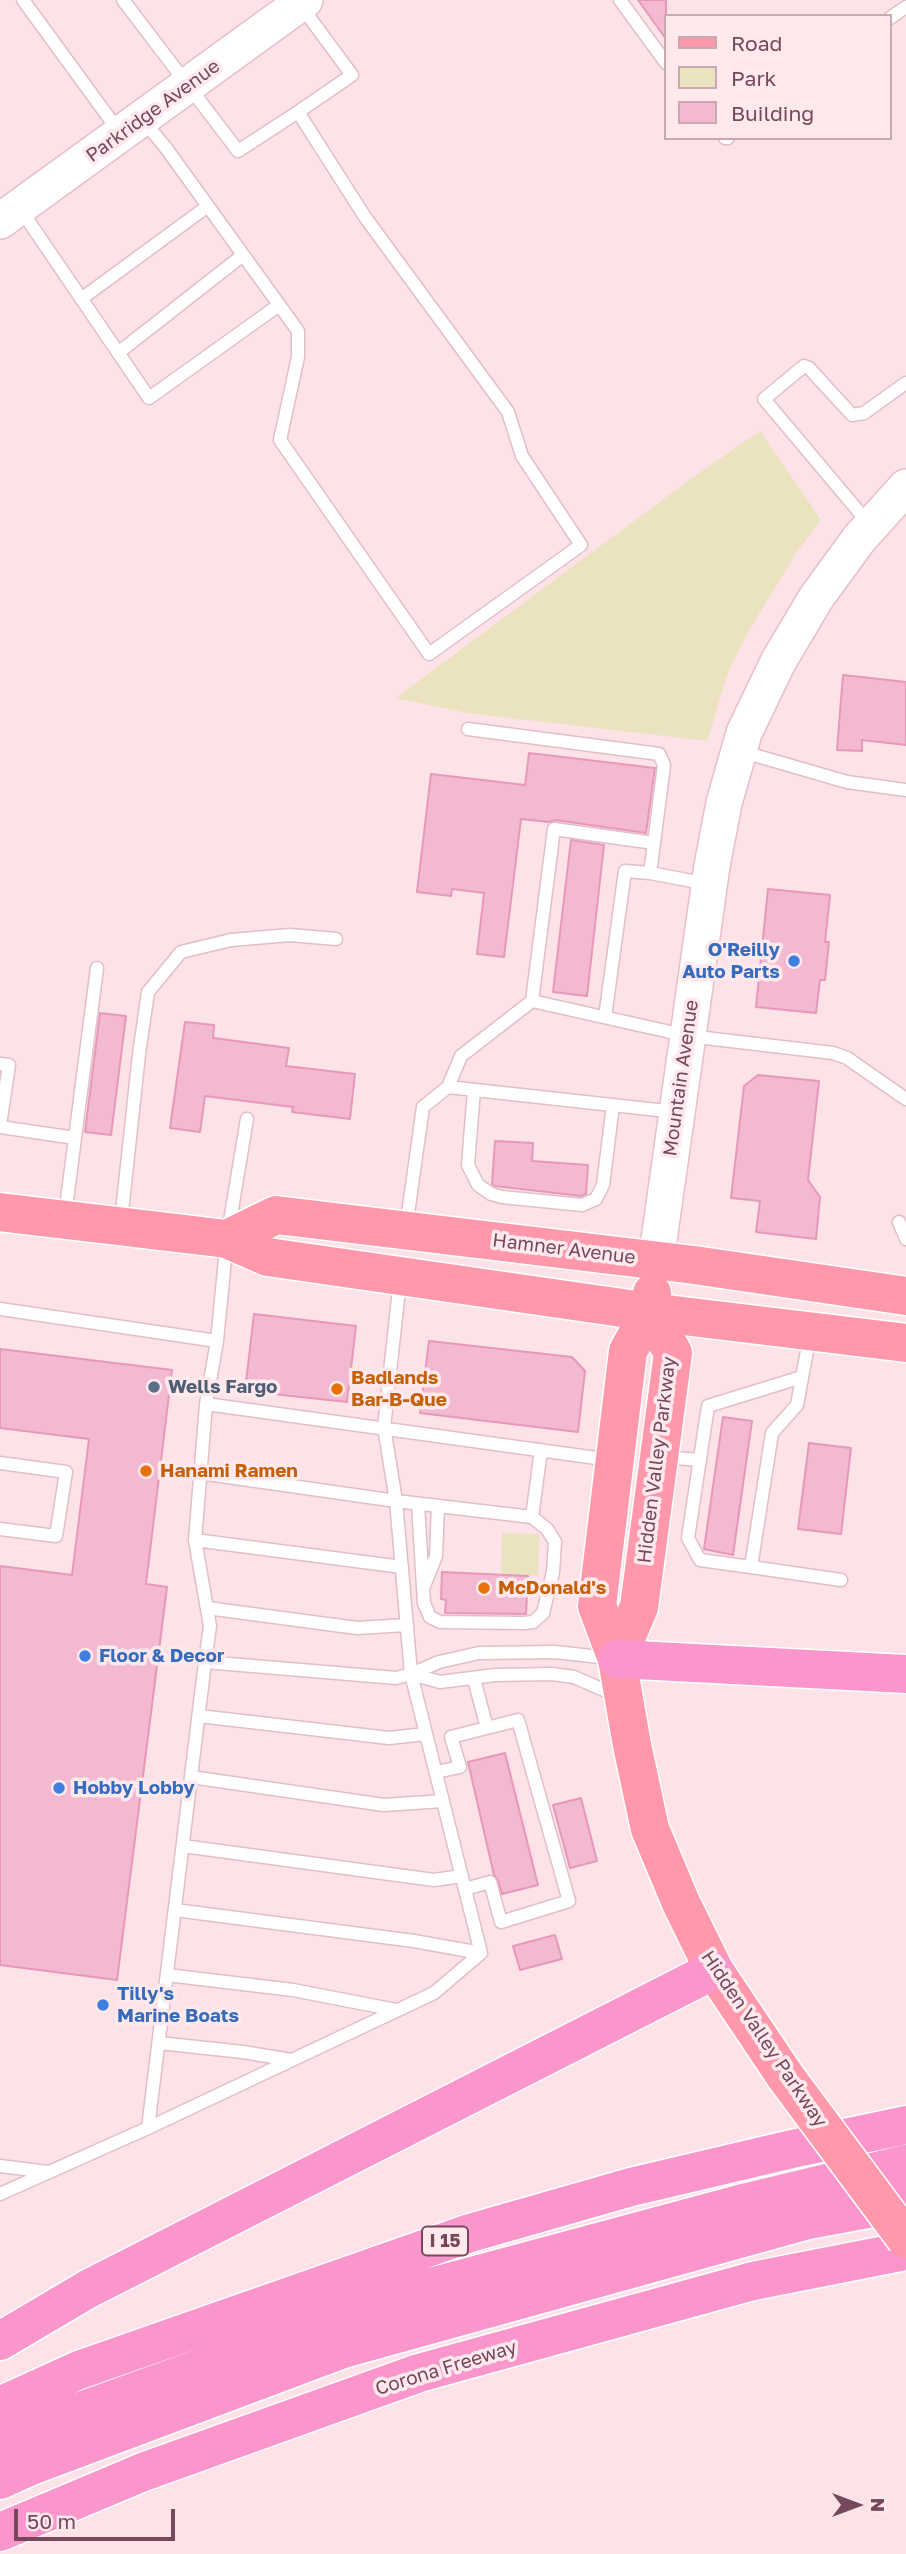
<!DOCTYPE html>
<html>
<head>
<meta charset="utf-8">
<style>
  body { margin:0 }
  #map { position:relative; width:906px; height:2554px; overflow:hidden; background:#fde2e7; font-family:"Golos Text",sans-serif }
  canvas { display:block }
  .legend { position:absolute; left:664px; top:14px; width:228px; height:126px; box-sizing:border-box; background:#ffe9ed; border:2px solid #c8a9b3; margin:0; padding:9px 12px; list-style:none; font-size:21px; color:#76485c }
  .legend li { display:flex; align-items:center; gap:14px; height:35px }
  .legend b { width:35px; border:2px solid #c8a9b3 }
  .north { position:absolute; left:822px; top:2470px; width:70px; height:70px; -webkit-text-stroke:5px #ffe9ed; paint-order:stroke; rotate:90deg; font-size:19px; font-weight:700; line-height:28px; text-align:center; color:#76485c }
  .north::after { content:''; display:block; margin:auto; width:24px; height:32px; background:#76485c; clip-path:polygon(50% 0,100% 100%,50% 72%,0 100%) }
  .scale { position:absolute; left:14px; top:2509px; width:161px; height:32px; box-sizing:border-box; border:4px solid #76485c; border-top:0; padding-left:9px; font-size:21px; line-height:24px; white-space:nowrap; color:#76485c; -webkit-text-stroke:5px #ffe9ed; paint-order:stroke }
</style>
</head>
<body>
<div id="map">
<canvas width="906" height="2554"></canvas>
<ul class="legend">
<li><b style="height:9px;background:#fe98aa"></b>Road</li>
<li><b style="height:19px;background:#ebe2c0"></b>Park</li>
<li><b style="height:19px;background:#f3b9d0"></b>Building</li>
</ul>
<div class="north">N</div>
<div class="scale">50 m</div>
</div>
<script>
const ctx = document.querySelector('canvas').getContext('2d');
ctx.lineJoin = 'round';
function fillPath(path, color) { ctx.fillStyle = color; ctx.fill(path, 'evenodd'); }
const toPath = rows => new Path2D(rows.map(r => 'M' + r).join(''));
function strokePath(path, color, width, dash) { ctx.strokeStyle = color; ctx.lineWidth = width; ctx.lineCap = dash ? 'butt' : 'round'; ctx.setLineDash(dash || []); ctx.stroke(path); }
function drawText(font, color, halo, rows, align = 'center') {
  ctx.font = font + ' "Golos Text",sans-serif'; ctx.lineWidth = 7; ctx.setLineDash([]); ctx.textBaseline = 'middle'; ctx.strokeStyle = halo; ctx.fillStyle = color; for (const [text, x, y, turn = 0] of rows) {
    ctx.save(); ctx.translate(x, y); ctx.rotate((+turn || 0) * Math.PI / 180); ctx.textAlign = isNaN(turn) ? turn : align; if (halo) ctx.strokeText(text, 0, 0); ctx.fillText(text, 0, 0); ctx.restore();
  }
}
fillPath(toPath([
  [760,431,821,520,798,550,748,632,729,669,707,741,468,713,396,698,689,480],
  [502,1533,539,1534,538,1576,501,1575]
]), '#ebe2c0');
const building = toPath([
  [638,0,666,0,666,39,638,0],
  [843,675,906,682,906,745,862,740,862,751,837,750,843,675],
  [529,753,655,768,646,833,555,820,549,822,521,819,504,957,477,954,484,893,452,889,451,896,417,892,431,774,525,785,529,753],
  [571,840,604,845,587,996,553,992,571,840],
  [768,889,830,895,825,942,829,942,825,980,820,980,816,1013,756,1007,768,889],
  [100,1013,126,1016,111,1135,85,1132,100,1013],
  [185,1022,214,1025,213,1038,289,1048,286,1066,355,1074,350,1119,292,1112,293,1107,205,1096,200,1132,170,1128,185,1022],
  [758,1075,819,1081,808,1180,820,1197,816,1239,756,1232,760,1201,731,1198,744,1086,758,1075],
  [495,1141,533,1143,532,1161,588,1165,586,1194,581,1196,495,1186,492,1184,495,1141],
  [254,1314,356,1326,347,1402,245,1391,254,1314],
  [429,1341,572,1357,585,1371,578,1432,420,1413,429,1341],
  [0,1349,172,1370,146,1584,167,1587,117,1980,0,1965,0,1566,72,1575,89,1439,0,1428,0,1349],
  [723,1417,752,1421,733,1555,704,1549,723,1417],
  [809,1443,851,1448,841,1534,798,1529,809,1443],
  [442,1572,528,1576,526,1614,445,1613,446,1600,441,1599,442,1572],
  [505,1753,538,1885,502,1894,498,1880,494,1875,468,1762,505,1753],
  [581,1798,597,1861,570,1868,553,1805,581,1798],
  [555,1935,562,1959,520,1970,513,1946,555,1935]
]);
fillPath(building, '#f3b9d0');
strokePath(building, '#e798b9', 2);
const lane = toPath([
  [23,0,120,133],
  [123,0,238,151,298,112],
  [620,0,666,63],
  [890,18,906,7],
  [142,119,166,148,298,331,298,357,280,440,429,654,581,545,522,456,508,412,365,217,298,112,352,75,301,6],
  [725,138,728,138],
  [21,210,149,398,279,305],
  [81,299,208,206],
  [118,353,243,255],
  [870,525,764,399,804,366,809,368,852,415,864,413,906,383],
  [468,729,659,754,664,765,654,843],
  [740,751,847,782,906,790],
  [708,884,650,873,654,843,554,829,532,1001,688,1036,833,1053,847,1058,906,1099],
  [532,1001,461,1056,448,1087,676,1112],
  [605,1017,625,871,650,873],
  [0,1064,9,1065,0,1125],
  [474,1090,468,1165,478,1185,491,1194,502,1197,582,1205,596,1199,603,1185,613,1105],
  [0,1127,75,1138,65,1215],
  [75,1138,97,968],
  [121,1221,139,1054,148,992,181,952,231,940,290,935,336,939],
  [899,1222,906,1239],
  [406,1228,423,1107,448,1087],
  [0,1309,217,1341],
  [802,1377,708,1406,688,1538,700,1560,751,1567,772,1433,797,1405,807,1351,809,1335],
  [206,1404,611,1460],
  [662,1457,700,1460],
  [0,1463,66,1472,56,1536,0,1529],
  [200,1473,396,1501,384,1427,400,1280],
  [418,1504,424,1603,430,1617,440,1622,524,1623,533,1622,543,1613,553,1572,555,1542,547,1529,532,1517],
  [195,1540,402,1567],
  [751,1567,841,1580],
  [424,1586,436,1556,438,1506],
  [207,1608,357,1628,407,1625],
  [205,1662,210,1626,195,1540,206,1404,217,1341,227,1239,247,1119],
  [411,1674,440,1682,495,1675,552,1674,574,1677,615,1695],
  [474,1679,487,1728],
  [199,1716,389,1738,426,1734],
  [436,1772,460,1767,451,1737,518,1720,569,1901,501,1922,490,1882,465,1889],
  [191,1777,384,1805,443,1801],
  [183,1846,434,1880,462,1876],
  [175,1910,414,1941,481,1953],
  [167,1975,293,1990,396,2010],
  [159,2043,243,2052,291,2060],
  [148,2128,434,1993,481,1953,411,1674,396,1501,532,1517,541,1450],
  [0,2166,48,2172],
  [0,2194,148,2128,205,1662,396,1678,411,1674,439,1662,479,1653,555,1652,609,1658]
]);
const secondary = toPath([
  [0,221,305,0],
  [656,1261,712,866,724,803,744,733,778,662,816,598,859,539,906,487]
]);
const primary = toPath([
  [0,1212,227,1239,268,1257,650,1312,906,1343],
  [227,1239,276,1215,694,1265,906,1296],
  [650,1312,628,1351,597,1606,617,1659,632,1745,650,1829,681,1903,714,1970,785,2076],
  [617,1659,639,1607,673,1353,650,1312,652,1293]
]);
const highway = toPath([
  [617,1659,906,1674],
  [0,2341,88,2289,714,1970],
  [0,2406,79,2370,470,2233,631,2187,792,2149,906,2125],
  [0,2446,67,2416,412,2292,739,2204,906,2164],
  [0,2480,31,2466,343,2349,808,2220,906,2202],
  [0,2532,143,2472,419,2373,753,2281,906,2251]
]);
strokePath(lane, '#e2bec9', 15);
strokePath(secondary, '#e9bdcc', 38);
strokePath(primary, '#fff', 41);
strokePath(highway, '#fff', 41);
strokePath(lane, '#fff', 12);
strokePath(secondary, '#fff', 35);
strokePath(primary, '#fe98aa', 38);
strokePath(highway, '#fa96cc', 38);
const primaryBridge = toPath([
  [785,2076,906,2239]
]);
strokePath(primaryBridge, '#fff', 41, []);
strokePath(primaryBridge, '#fe98aa', 38);
for (const [x, y, r, color] of [
  [794,961,7,"#3f7fe0"],
  [154,1387,7,"#5c6f8a"],
  [337,1389,7,"#e8710a"],
  [146,1471,7,"#e8710a"],
  [484,1588,7,"#e8710a"],
  [85,1656,7,"#3f7fe0"],
  [59,1788,7,"#3f7fe0"],
  [103,2005,7,"#3f7fe0"]
]) { const dot = new Path2D(); dot.arc(x, y, r, 0, 2 * Math.PI); ctx.fillStyle = color; ctx.fill(dot); strokePath(dot, '#ffe9ed', 2.5); }
for (const [x, y, w] of [
  [445,2241,46]
]) { const box = new Path2D(); box.roundRect(x - w / 2, y - 14.5, w, 29, 5); ctx.fillStyle = '#ffe9ed'; ctx.fill(box); strokePath(box, '#76485c', 2); }
drawText('bold 18px', '#76485c', null, [
  ["I 15",445,2241]
]);
drawText('19px', '#76485c', '#ffe9ed', [
  ["Parkridge Avenue",153,111,-36],
  ["Mountain Avenue",681,1078,-82],
  ["Hamner Avenue",564,1249,7],
  ["Hidden Valley Parkway",657,1460,-83],
  ["Hidden Valley Parkway",764,2039,56],
  ["Corona Freeway",446,2368,-17]
]);
drawText('bold 19px', '#366cbe', '#ffe9ed', [
  ["O'Reilly",780,950,"right"],
  ["Auto Parts",780,972,"right"],
  ["Floor & Decor",99,1656],
  ["Hobby Lobby",73,1788],
  ["Tilly's",117,1994],
  ["Marine Boats",117,2016]
], 'left');
drawText('bold 19px', '#c56008', '#ffe9ed', [
  ["Badlands",351,1378],
  ["Bar-B-Que",351,1400],
  ["Hanami Ramen",160,1471],
  ["McDonald's",498,1588]
], 'left');
drawText('bold 19px', '#4e5e75', '#ffe9ed', [
  ["Wells Fargo",168,1387]
], 'left');
</script>
</body>
</html>
